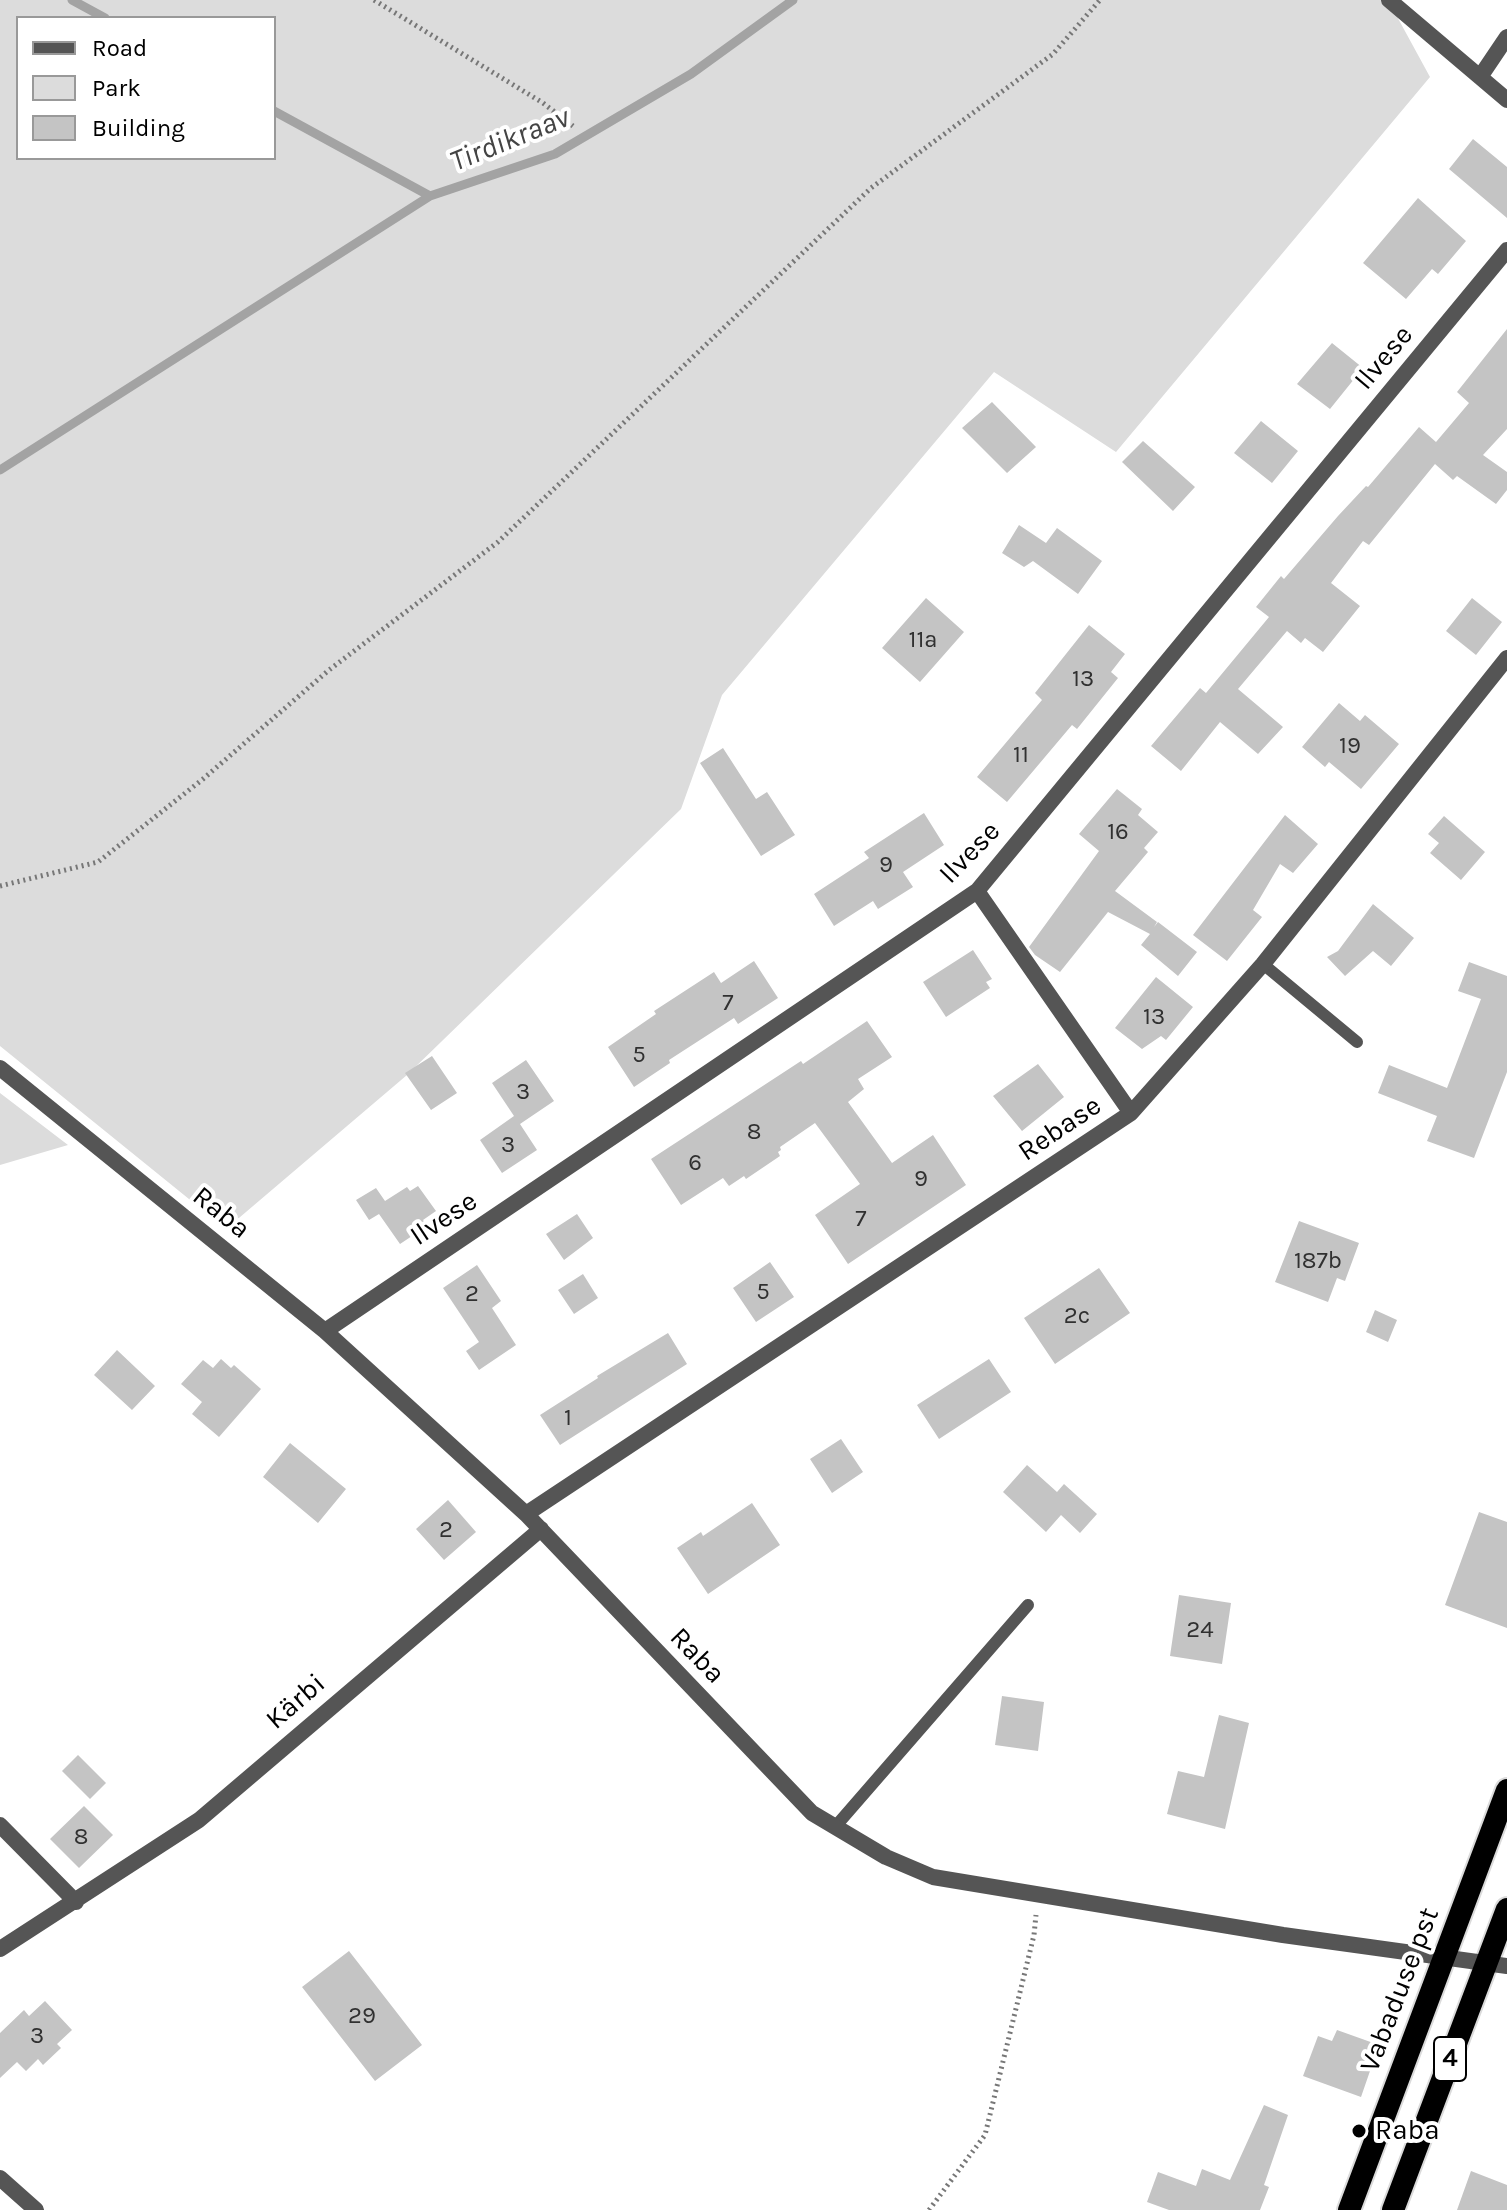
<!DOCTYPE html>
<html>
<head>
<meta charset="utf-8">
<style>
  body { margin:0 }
  #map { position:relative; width:1507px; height:2210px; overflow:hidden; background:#fff; font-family:Karla,sans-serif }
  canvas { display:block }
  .legend { position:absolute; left:16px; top:16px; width:260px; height:144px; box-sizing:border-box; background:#fff; border:2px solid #999; margin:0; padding:10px 14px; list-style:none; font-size:24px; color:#000 }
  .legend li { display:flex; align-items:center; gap:16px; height:40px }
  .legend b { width:40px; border:2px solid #999 }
</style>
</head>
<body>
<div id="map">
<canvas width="1507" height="2210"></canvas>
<ul class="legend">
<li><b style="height:10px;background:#555"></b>Road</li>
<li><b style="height:22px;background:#dcdcdc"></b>Park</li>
<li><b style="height:22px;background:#c4c4c4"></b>Building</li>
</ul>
</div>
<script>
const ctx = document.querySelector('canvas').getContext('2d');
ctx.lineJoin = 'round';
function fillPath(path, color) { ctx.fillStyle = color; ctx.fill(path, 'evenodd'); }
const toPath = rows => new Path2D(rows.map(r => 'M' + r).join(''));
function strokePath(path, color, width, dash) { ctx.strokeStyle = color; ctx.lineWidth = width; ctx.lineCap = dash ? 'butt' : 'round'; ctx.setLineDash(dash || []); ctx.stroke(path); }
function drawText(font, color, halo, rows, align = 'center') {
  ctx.font = font + ' Karla,sans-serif'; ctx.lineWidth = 8; ctx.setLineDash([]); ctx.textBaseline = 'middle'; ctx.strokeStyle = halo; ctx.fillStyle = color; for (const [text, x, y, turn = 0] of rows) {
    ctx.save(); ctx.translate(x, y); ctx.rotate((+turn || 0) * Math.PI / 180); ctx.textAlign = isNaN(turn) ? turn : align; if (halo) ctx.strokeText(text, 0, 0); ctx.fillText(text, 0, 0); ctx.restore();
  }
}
fillPath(toPath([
  [0,0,1388,0,1430,77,1116,452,994,372,722,695,681,809,407,1075,226,1229,0,1046],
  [18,18,274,18,274,158,18,158],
  [0,1093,68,1145,0,1165]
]), '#dcdcdc');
strokePath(toPath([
  [72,0,105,18],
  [274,111,430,196,555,154,691,74,793,0],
  [0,470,430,196]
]), '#a3a3a3', 9);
fillPath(toPath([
  [1473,139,1507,167,1507,218,1449,169],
  [1418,198,1466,241,1438,274,1432,269,1406,299,1363,263],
  [1507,329,1507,429,1483,455,1507,472,1507,490,1496,504,1457,476,1453,480,1435,464,1369,545,1363,541,1331,583,1360,606,1323,652,1305,638,1301,643,1287,631,1238,689,1283,727,1258,754,1220,722,1181,771,1151,746,1200,688,1206,693,1269,617,1256,607,1281,576,1284,579,1338,516,1366,486,1368,487,1419,427,1436,442,1469,403,1457,392],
  [1332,343,1363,368,1330,409,1297,384],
  [992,402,1036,447,1007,473,962,428],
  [1261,421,1298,451,1272,483,1234,453],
  [1143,441,1195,487,1173,511,1122,462],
  [1019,525,1046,543,1057,528,1102,561,1078,594,1033,561,1024,567,1002,553],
  [926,598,964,632,920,682,882,648],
  [1472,598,1502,622,1476,655,1446,631],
  [1089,625,1125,654,1111,672,1118,678,1077,729,1072,725,1007,802,977,777,1042,700,1035,693],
  [1339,703,1360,721,1365,715,1399,744,1361,789,1329,762,1325,767,1302,747],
  [723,748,756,799,767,792,795,835,761,856,700,763],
  [1117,789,1142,809,1138,815,1158,832,1144,848,1148,852,1115,891,1157,922,1154,927,1158,922,1197,952,1178,976,1141,945,1150,934,1108,912,1060,972,1035,955,1029,947,1099,851,1079,834],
  [924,813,944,845,903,872,913,887,878,909,873,901,834,926,814,894,869,858,864,852],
  [1285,815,1318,844,1293,873,1280,864,1253,910,1262,917,1227,961,1193,935],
  [1444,816,1485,852,1461,880,1430,853,1439,843,1428,834],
  [1373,904,1414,938,1391,966,1373,951,1345,976,1327,957,1338,951],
  [973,950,992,979,986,982,990,988,946,1017,923,982],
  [754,961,778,998,738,1024,734,1018,669,1060,670,1063,634,1087,608,1047,656,1014,654,1011,714,972,721,983],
  [1469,962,1507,976,1507,1072,1474,1158,1427,1141,1437,1116,1378,1093,1389,1065,1447,1088,1481,999,1458,991],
  [1156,977,1193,1007,1166,1040,1161,1036,1142,1049,1115,1028],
  [867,1021,892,1057,858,1079,864,1089,848,1102,892,1163,933,1135,966,1185,848,1264,815,1215,860,1184,815,1123,780,1147,781,1150,778,1152,780,1156,746,1179,744,1176,729,1186,723,1178,681,1205,651,1159,801,1061,803,1064],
  [432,1056,457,1093,431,1110,405,1073],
  [526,1060,554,1101,520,1124,537,1150,502,1173,480,1140,514,1116,492,1083],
  [1038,1064,1064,1097,1022,1131,993,1096],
  [418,1186,436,1211,423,1220,425,1223,419,1226,421,1230,400,1244,379,1214,369,1220,356,1200,376,1188,385,1201,407,1187,410,1191],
  [577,1214,593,1238,564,1260,546,1234],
  [1299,1221,1359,1243,1345,1281,1337,1278,1328,1302,1275,1282],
  [770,1262,794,1297,756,1322,733,1288],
  [477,1265,501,1301,492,1308,516,1345,479,1370,466,1351,479,1342,443,1288],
  [1099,1268,1130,1313,1055,1364,1024,1318],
  [583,1274,598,1298,574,1314,558,1290],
  [1375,1310,1397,1320,1388,1342,1366,1332],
  [668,1333,687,1364,560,1445,540,1415,598,1378,597,1376],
  [117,1350,155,1386,132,1410,94,1375],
  [221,1359,231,1368,234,1365,261,1389,219,1437,192,1414,202,1402,181,1384,203,1360,213,1368],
  [989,1359,1011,1392,939,1439,917,1405],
  [841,1439,863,1472,832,1493,810,1459],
  [290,1443,346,1489,318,1523,263,1477],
  [1027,1465,1057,1492,1064,1484,1097,1514,1080,1533,1061,1515,1046,1532,1003,1492],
  [448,1500,476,1532,444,1560,416,1529],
  [752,1503,780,1545,708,1594,677,1548,701,1532,703,1536],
  [1479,1512,1507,1522,1507,1628,1445,1605],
  [1179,1595,1231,1603,1222,1664,1170,1656],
  [1002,1696,1044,1702,1038,1751,995,1745],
  [1219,1715,1249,1723,1225,1829,1167,1814,1178,1771,1204,1777],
  [78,1755,106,1783,90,1799,62,1771],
  [84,1806,113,1835,79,1868,50,1839],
  [349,1951,422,2045,375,2081,302,1987],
  [45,2001,72,2030,57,2044,61,2048,43,2065,38,2059,26,2071,17,2062,0,2078,0,2033,24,2010,29,2016],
  [1337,2030,1379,2045,1361,2097,1303,2076,1318,2036,1332,2041],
  [1264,2105,1288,2115,1264,2185,1269,2187,1260,2210,1169,2210,1147,2202,1158,2172,1196,2186,1202,2169,1230,2180],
  [1471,2171,1507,2185,1507,2210,1457,2210]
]), '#c4c4c4');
const trunk = toPath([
  [1349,2210,1507,1790],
  [1393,2210,1507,1909]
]);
strokePath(trunk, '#dbdbdb', 26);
strokePath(toPath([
  [374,0,543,103,573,126],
  [0,886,98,862,203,779,329,670,498,542,871,188,1053,54,1100,0],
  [929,2210,985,2135,1034,1935,1036,1915]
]), '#777', 5, [2, 4]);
strokePath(toPath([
  [1263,964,1357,1042],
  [835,1827,1028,1605]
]), '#555', 12);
strokePath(toPath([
  [1389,0,1507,100],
  [1480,77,1507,37],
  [977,891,1131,1113],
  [0,1068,325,1331,526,1514,812,1813,886,1857,933,1877,1283,1935,1507,1966],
  [325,1331,977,891,1507,250],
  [526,1514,1131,1113,1263,964,1507,658],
  [0,1825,76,1902],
  [0,1949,199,1820,541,1529],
  [0,2178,36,2210]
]), '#555', 16);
strokePath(trunk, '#000', 22);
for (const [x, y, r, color] of [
  [1359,2131,8,"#000"]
]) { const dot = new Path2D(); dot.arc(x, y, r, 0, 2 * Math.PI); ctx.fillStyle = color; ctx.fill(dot); strokePath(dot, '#fff', 3); }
drawText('24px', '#313131', null, [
  ["11a",923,640],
  ["13",1083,679],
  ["19",1350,746],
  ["11",1021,755],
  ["16",1118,832],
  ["9",886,865],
  ["7",728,1003],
  ["13",1154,1017],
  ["5",639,1055],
  ["3",523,1092],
  ["8",754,1132],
  ["3",508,1145],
  ["6",695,1163],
  ["9",921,1179],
  ["7",861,1219],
  ["187b",1318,1261],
  ["5",763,1292],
  ["2",472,1294],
  ["2c",1077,1316],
  ["1",568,1418],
  ["2",446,1530],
  ["24",1200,1630],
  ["8",81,1837],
  ["29",362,2016],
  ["3",37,2036]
]);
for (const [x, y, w] of [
  [1450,2059,32]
]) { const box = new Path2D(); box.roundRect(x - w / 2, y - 22, w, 44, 6); ctx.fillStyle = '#fff'; ctx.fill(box); strokePath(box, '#000', 2); }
drawText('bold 26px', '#000', null, [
  ["4",1450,2059]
]);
drawText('28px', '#000', '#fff', [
  ["Ilvese",1384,358,-50],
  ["Ilvese",970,853,-46],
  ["Rebase",1060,1129,-34],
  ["Raba",221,1213,39],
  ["Ilvese",444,1219,-34],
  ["Raba",697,1656,46],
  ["Kärbi",296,1702,-41],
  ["Vabaduse pst",1400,1990,-69]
]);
drawText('28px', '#000', '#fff', [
  ["Raba",1375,2131]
], 'left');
drawText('italic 30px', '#444', '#fff', [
  ["Tirdikraav",510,140,-22]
]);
</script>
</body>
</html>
